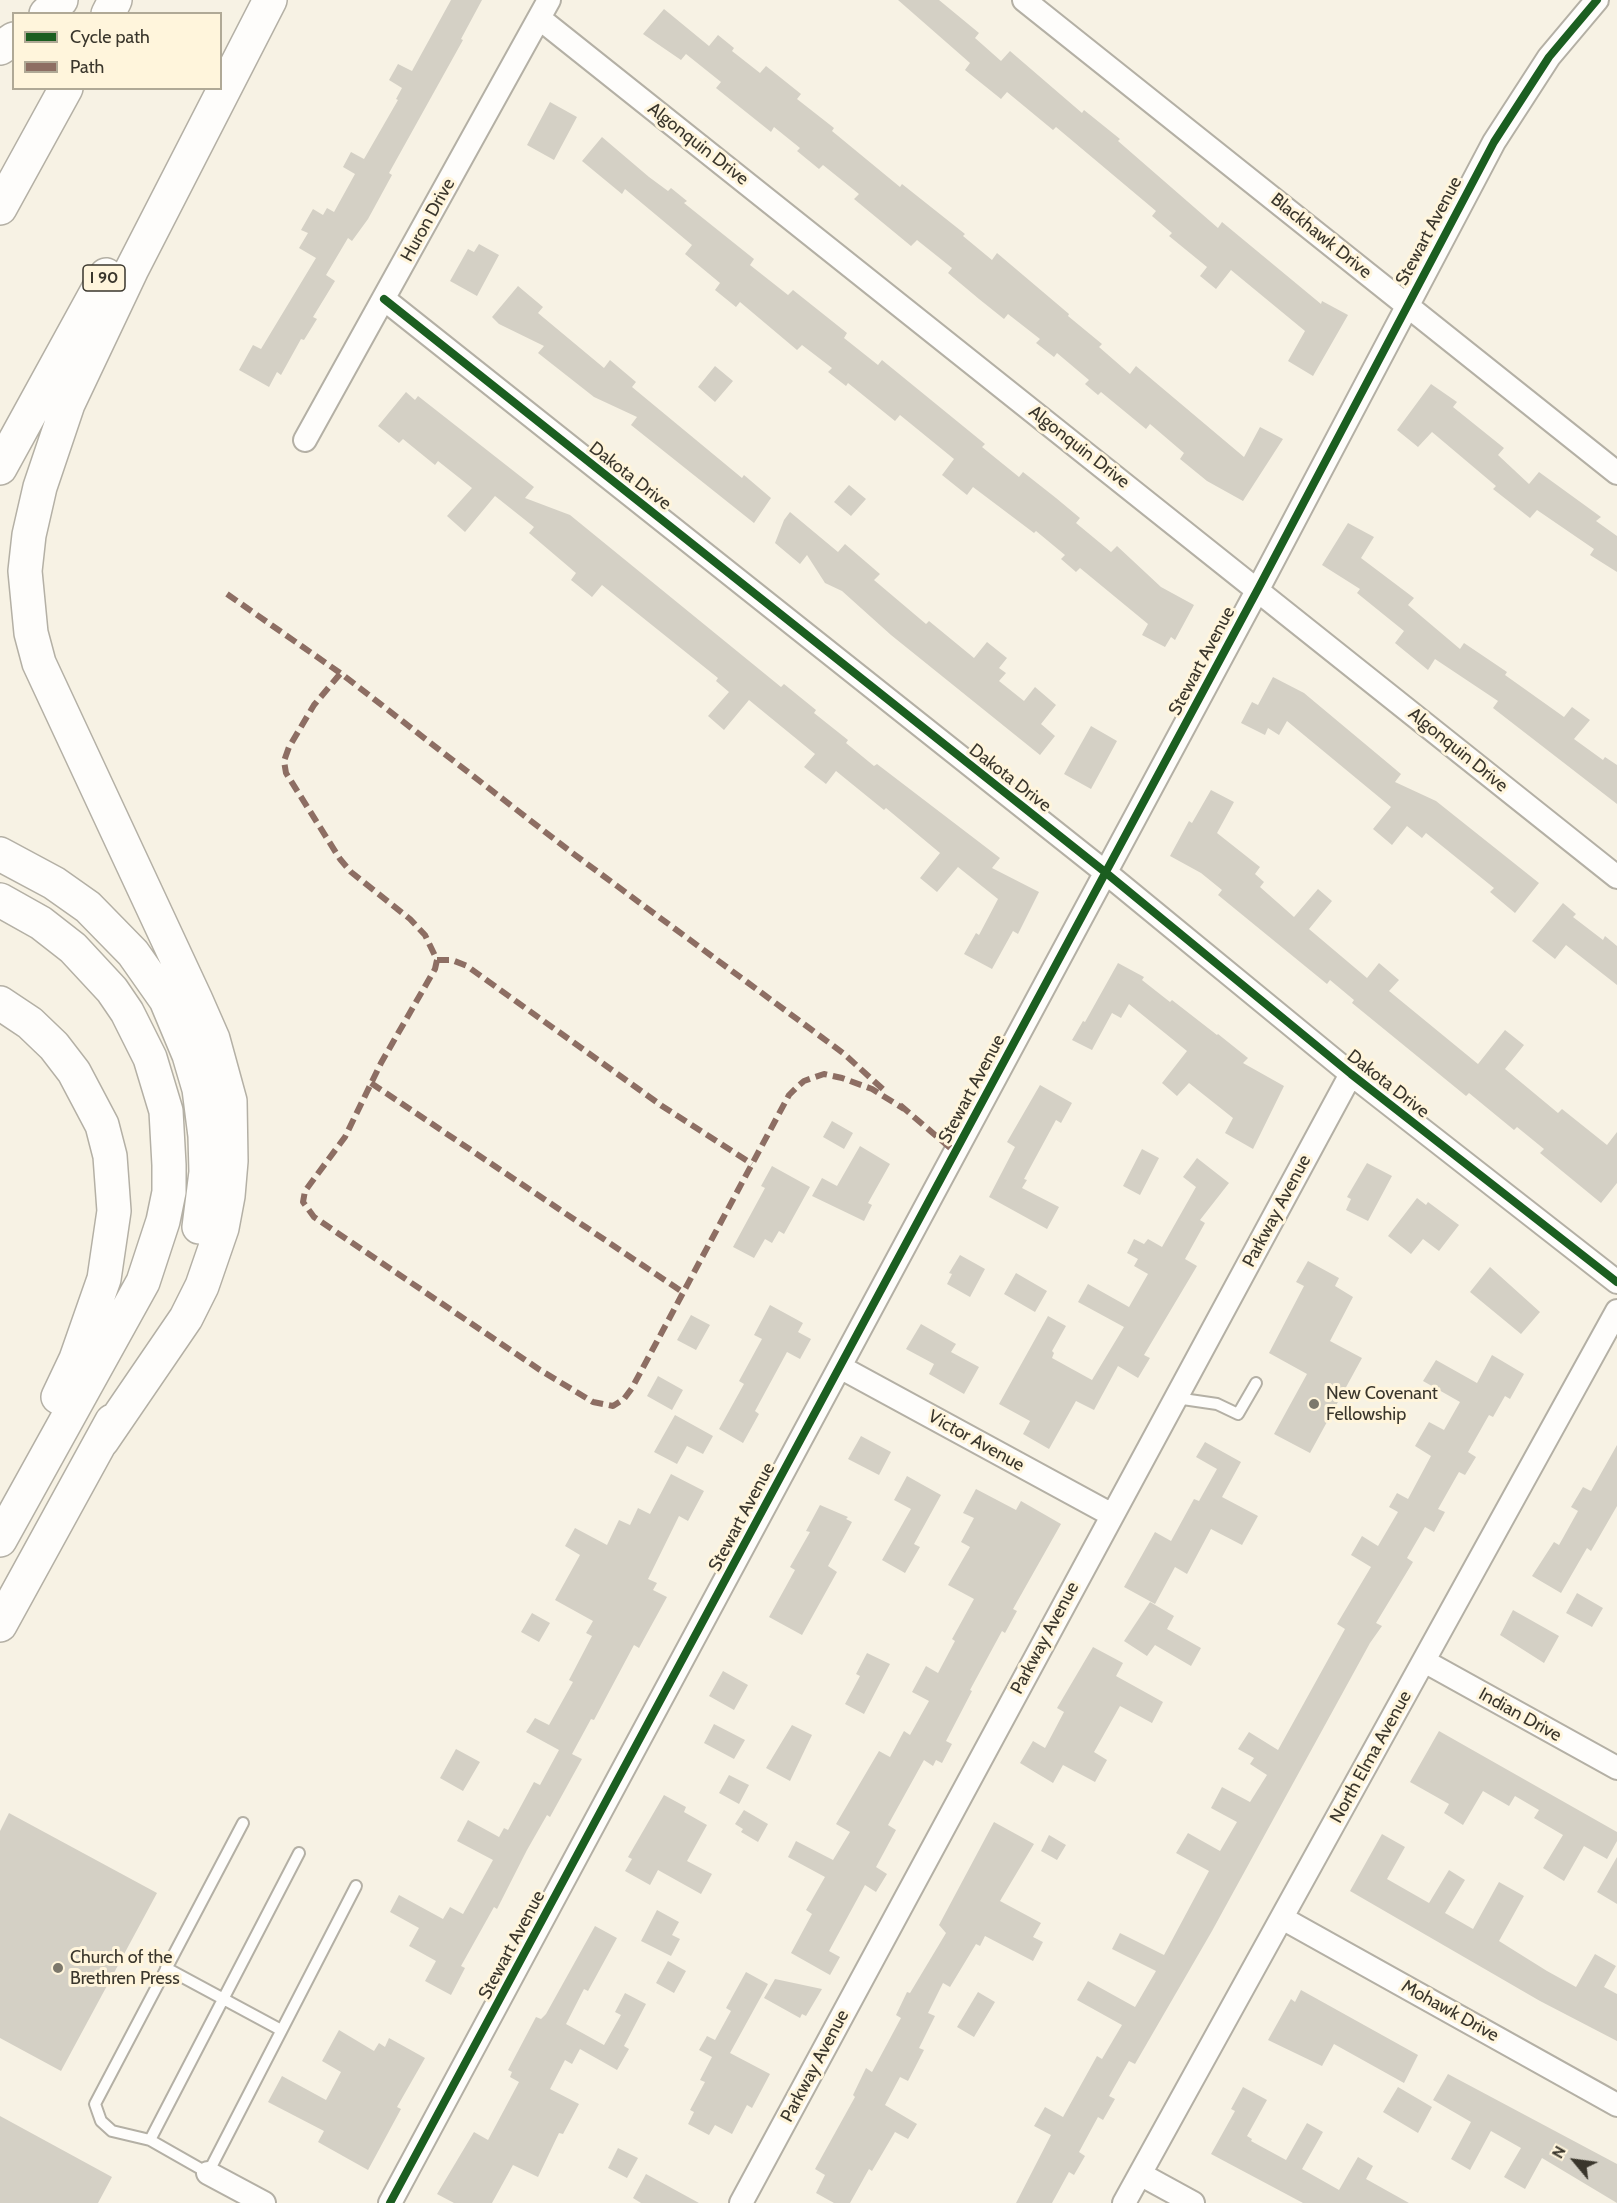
<!DOCTYPE html>
<html>
<head>
<meta charset="utf-8">
<style>
  body { margin:0 }
  #map { position:relative; width:1617px; height:2203px; overflow:hidden; background:#f7f2e4; font-family:Cabin,sans-serif }
  canvas { display:block }
  .legend { position:absolute; left:12px; top:12px; width:210px; height:78px; box-sizing:border-box; background:#fff5dc; border:2px solid #b0a996; margin:0; padding:8px 10px; list-style:none; font-size:18px; color:#3a362c }
  .legend li { display:flex; align-items:center; gap:12px; height:30px }
  .legend b { width:30px; border:2px solid #b0a996 }
  .north { position:absolute; left:1545px; top:2131px; width:60px; height:60px; -webkit-text-stroke:4px #fff5dc; paint-order:stroke; rotate:299deg; font-size:16px; font-weight:700; line-height:24px; text-align:center; color:#3a362c }
  .north::after { content:''; display:block; margin:auto; width:21px; height:27px; background:#3a362c; clip-path:polygon(50% 0,100% 100%,50% 72%,0 100%) }
</style>
</head>
<body>
<div id="map">
<canvas width="1617" height="2203"></canvas>
<ul class="legend">
<li><b style="height:8px;background:#1b5e20"></b>Cycle path</li>
<li><b style="height:8px;background:#8d6e63"></b>Path</li>
</ul>
<div class="north">N</div>
</div>
<script>
const ctx = document.querySelector('canvas').getContext('2d');
ctx.lineJoin = 'round';
function fillPath(path, color) { ctx.fillStyle = color; ctx.fill(path, 'evenodd'); }
const toPath = rows => new Path2D(rows.map(r => 'M' + r).join(''));
function strokePath(path, color, width, dash) { ctx.strokeStyle = color; ctx.lineWidth = width; ctx.lineCap = dash ? 'butt' : 'round'; ctx.setLineDash(dash || []); ctx.stroke(path); }
function drawText(font, color, halo, rows, align = 'center') {
  ctx.font = font + ' Cabin,sans-serif'; ctx.lineWidth = 6; ctx.setLineDash([]); ctx.textBaseline = 'middle'; ctx.strokeStyle = halo; ctx.fillStyle = color; for (const [text, x, y, turn = 0] of rows) {
    ctx.save(); ctx.translate(x, y); ctx.rotate((+turn || 0) * Math.PI / 180); ctx.textAlign = isNaN(turn) ? turn : align; if (halo) ctx.strokeText(text, 0, 0); ctx.fillText(text, 0, 0); ctx.restore();
  }
}
fillPath(toPath([
  [451,0,482,0,461,39,463,40,389,173,392,175,368,219,352,241,348,238,326,275,335,281,313,317,317,319,304,340,301,339,281,375,277,372,269,387,239,370,253,345,261,349,316,258,299,248,308,233,301,230,313,209,323,215,327,208,334,212,355,174,343,167,351,152,364,159,398,100,396,99,402,88,389,80,398,64,412,71],
  [898,0,939,0,979,33,975,38,1001,61,1010,51,1082,113,1084,110,1120,139,1118,141,1218,228,1222,222,1321,304,1322,301,1348,315,1313,376,1288,361,1305,331,1231,270,1216,289,1200,276,1207,267,1169,236,1172,233,1152,216,1156,211,1056,127,1053,130,1007,92,1001,99,965,70,970,63],
  [664,9,709,46,718,35,734,48,732,51,760,73,766,66,801,94,797,99,834,128,832,131,900,187,902,184,965,234,963,236,992,260,997,253,1069,314,1068,316,1102,344,1099,347,1130,374,1136,366,1244,457,1260,427,1283,439,1243,501,1207,481,1180,459,1184,453,1150,424,1146,429,1101,392,1098,395,1085,384,1089,380,1057,353,1054,357,1036,343,1040,339,1008,314,1004,319,979,299,948,273,952,268,917,240,911,246,854,199,859,194,823,165,819,169,797,151,800,148,774,127,771,132,716,88,721,82,686,54,681,60,643,34],
  [550,102,577,117,554,160,527,145],
  [602,137,649,177,668,191,671,188,687,201,684,203,754,259,750,265,788,295,793,290,847,333,844,338,878,365,882,360,985,444,982,447,1019,477,1023,472,1056,498,1080,518,1076,523,1111,552,1117,546,1161,587,1194,605,1175,640,1171,637,1165,647,1142,635,1148,624,1080,568,1076,572,1061,559,1065,555,1036,531,1034,533,973,487,967,495,942,475,954,459,900,415,895,421,848,383,846,386,828,372,832,368,802,345,797,350,740,302,736,307,715,290,720,283,685,254,692,245,625,189,622,194,582,161],
  [479,244,499,255,477,296,450,281,468,249,474,252],
  [518,286,543,307,538,313,604,368,610,360,636,382,632,387,742,478,744,475,771,498,754,523,631,425,637,417,594,397,538,353,544,346,499,324,492,317],
  [715,366,733,381,715,402,698,387],
  [1431,384,1457,402,1453,407,1504,448,1498,455,1529,484,1539,472,1601,517,1596,521,1617,536,1617,572,1590,555,1594,549,1537,510,1530,518,1493,489,1496,486,1432,432,1418,447,1397,430],
  [406,392,415,400,418,396,534,487,525,498,570,515,781,687,784,684,816,710,814,713,848,740,846,743,874,766,877,764,1000,858,992,868,1039,892,1018,934,1013,931,992,969,964,954,976,933,979,935,998,899,958,867,937,892,920,878,940,853,886,808,884,810,836,771,826,784,804,767,815,754,749,700,724,730,708,716,729,692,716,681,718,678,602,585,592,597,571,580,576,573,529,533,534,527,495,496,465,532,447,516,472,488,438,461,435,465,403,439,399,443,378,426],
  [849,485,866,499,851,516,834,502],
  [790,512,838,552,845,544,880,574,874,580,926,624,929,621,974,658,987,642,1007,658,999,668,1006,673,999,681,1024,701,1035,687,1056,705,1041,724,1055,736,1040,755,891,635,842,591,825,583,807,555,800,564,775,543,784,520],
  [1348,523,1374,537,1361,558,1414,598,1408,605,1460,649,1464,643,1507,672,1505,675,1564,717,1572,707,1590,720,1574,739,1603,760,1605,757,1617,765,1617,804,1493,708,1498,701,1435,659,1428,670,1395,643,1404,631,1357,593,1360,589,1322,565],
  [1273,677,1304,693,1401,774,1395,782,1436,801,1539,883,1515,913,1490,892,1494,888,1426,833,1422,838,1407,826,1392,845,1373,829,1391,807,1287,721,1279,735,1268,728,1265,735,1241,723,1252,702,1258,705],
  [1091,726,1117,741,1091,789,1064,774],
  [1211,790,1234,802,1217,833,1260,867,1255,874,1264,882,1260,887,1294,917,1318,889,1332,901,1309,929,1367,978,1379,963,1399,980,1389,991,1478,1064,1505,1030,1524,1045,1505,1069,1558,1113,1562,1109,1607,1145,1617,1132,1617,1183,1601,1203,1540,1153,1544,1149,1517,1127,1514,1130,1469,1093,1466,1096,1352,1003,1354,1000,1330,980,1327,984,1218,895,1222,890,1201,873,1170,856,1189,821,1192,823],
  [1563,903,1576,914,1573,917,1603,940,1605,936,1617,946,1617,985,1566,945,1555,959,1532,941],
  [1118,963,1144,977,1142,980,1170,1002,1172,1000,1217,1035,1218,1034,1248,1058,1243,1063,1284,1086,1253,1149,1225,1133,1233,1118,1189,1083,1177,1096,1162,1083,1187,1051,1129,1004,1121,1018,1112,1013,1092,1050,1072,1040,1083,1021,1085,1022],
  [1040,1085,1072,1103,1061,1123,1056,1120,1024,1179,1027,1180,1022,1188,1059,1207,1047,1229,989,1197,1015,1147,1007,1142],
  [832,1121,853,1133,844,1149,823,1137],
  [860,1146,890,1164,868,1203,872,1205,864,1221,812,1196,822,1178,837,1186],
  [1142,1149,1159,1158,1140,1195,1123,1186],
  [1197,1158,1229,1183,1200,1220,1205,1223,1185,1259,1197,1266,1144,1355,1150,1358,1138,1378,1118,1366,1094,1410,1076,1401,1049,1449,1023,1434,1030,1421,999,1404,1048,1316,1066,1326,1052,1351,1054,1353,1052,1358,1092,1380,1124,1327,1078,1302,1088,1284,1129,1307,1148,1274,1134,1266,1138,1259,1127,1253,1134,1239,1144,1244,1148,1239,1162,1247,1196,1187,1183,1177],
  [1367,1163,1392,1176,1368,1221,1346,1210,1351,1199,1347,1197],
  [772,1166,810,1187,784,1234,779,1231,772,1243,765,1239,754,1258,733,1247,765,1188,761,1186],
  [1417,1198,1426,1205,1428,1202,1459,1225,1439,1251,1423,1239,1411,1254,1388,1236],
  [960,1255,985,1269,970,1297,947,1284,952,1274,949,1273],
  [1308,1261,1339,1278,1335,1286,1353,1297,1330,1341,1362,1358,1310,1453,1274,1434,1307,1374,1269,1353,1304,1286,1296,1282],
  [1490,1267,1540,1312,1521,1334,1470,1292],
  [1016,1273,1047,1291,1035,1312,1004,1294],
  [770,1305,803,1323,798,1332,811,1339,800,1359,787,1352,755,1411,759,1414,743,1443,719,1429,744,1384,739,1381,762,1339,754,1335],
  [691,1315,710,1325,696,1350,677,1340],
  [921,1324,956,1344,951,1352,979,1367,964,1394,929,1374,934,1364,906,1349],
  [1492,1355,1524,1374,1510,1399,1505,1396,1493,1417,1489,1415,1468,1452,1476,1457,1465,1475,1459,1472,1438,1509,1445,1512,1434,1532,1425,1527,1407,1558,1413,1562,1376,1623,1382,1626,1370,1643,1212,1931,1135,2064,1129,2061,1109,2096,1115,2099,1103,2120,1098,2117,1079,2152,1085,2156,1074,2175,1069,2172,1052,2203,1016,2203,1051,2135,1034,2126,1045,2107,1063,2117,1097,2056,1102,2059,1122,2025,1077,2000,1088,1981,1135,2007,1156,1971,1112,1949,1120,1933,1164,1955,1209,1871,1176,1853,1188,1833,1220,1851,1237,1822,1211,1808,1222,1787,1250,1802,1267,1775,1250,1764,1254,1758,1238,1749,1249,1732,1278,1750,1345,1629,1337,1624,1371,1567,1351,1555,1362,1536,1378,1546,1398,1512,1389,1507,1397,1493,1408,1499,1431,1456,1415,1446,1429,1422,1444,1430,1460,1402,1423,1381,1436,1360,1477,1383],
  [658,1376,683,1390,672,1410,647,1396],
  [675,1415,713,1436,703,1454,687,1446,677,1464,654,1452],
  [861,1436,891,1452,879,1475,848,1459],
  [1205,1442,1241,1462,1222,1497,1258,1516,1242,1545,1211,1529,1187,1574,1175,1567,1155,1604,1124,1587,1155,1532,1171,1541,1194,1499,1199,1501,1217,1469,1196,1457],
  [1617,1445,1617,1506,1591,1551,1587,1548,1561,1593,1532,1576,1554,1542,1559,1545,1578,1511,1571,1507,1583,1487,1591,1491],
  [671,1474,704,1491,688,1521,679,1516,648,1579,657,1583,653,1590,667,1597,639,1648,634,1645,594,1720,591,1719,572,1754,582,1759,550,1817,547,1815,527,1850,497,1909,494,1907,461,1966,465,1968,451,1995,425,1981,436,1961,409,1946,419,1928,390,1912,399,1895,443,1919,450,1907,463,1914,493,1860,457,1841,468,1820,499,1837,504,1828,508,1830,534,1782,540,1785,559,1750,526,1732,535,1718,549,1725,573,1682,569,1680,592,1636,586,1633,593,1621,555,1600,580,1555,565,1546,575,1528,607,1545,619,1520,630,1525,638,1508,650,1514],
  [907,1476,941,1495,914,1544,920,1547,905,1573,882,1560,911,1509,894,1500],
  [976,1489,1016,1510,1021,1501,1061,1524,1013,1609,1017,1611,1005,1633,1002,1631,970,1690,972,1691,946,1741,952,1744,942,1763,936,1760,933,1766,924,1760,888,1825,896,1830,876,1867,887,1874,876,1892,865,1885,829,1951,840,1957,830,1975,791,1953,812,1914,806,1910,825,1877,788,1857,796,1841,833,1860,850,1832,836,1824,879,1751,890,1757,904,1731,910,1735,929,1701,912,1692,926,1666,938,1673,955,1641,952,1639,974,1599,948,1585,970,1547,961,1542,974,1518,963,1513],
  [820,1505,848,1517,846,1519,852,1522,828,1566,837,1572,802,1635,769,1617,795,1570,790,1567,810,1532,806,1531],
  [1577,1593,1603,1608,1592,1627,1566,1613],
  [1150,1602,1174,1616,1167,1629,1201,1648,1191,1666,1155,1645,1147,1656,1124,1641],
  [1513,1610,1559,1636,1544,1663,1500,1635],
  [532,1613,550,1623,539,1642,521,1632],
  [1093,1647,1123,1663,1116,1676,1163,1702,1152,1723,1120,1706,1094,1752,1107,1760,1095,1782,1063,1765,1053,1783,1020,1763,1033,1741,1045,1748,1064,1712,1057,1708],
  [867,1653,890,1664,864,1714,845,1704,860,1676,856,1674],
  [723,1671,748,1685,734,1710,709,1696],
  [714,1724,745,1740,734,1759,704,1743],
  [792,1725,812,1735,790,1781,766,1768],
  [1439,1731,1617,1832,1617,1841,1607,1859,1584,1846,1564,1881,1543,1868,1563,1835,1534,1818,1539,1810,1515,1796,1509,1806,1483,1791,1463,1825,1444,1813,1449,1804,1410,1782],
  [456,1749,480,1762,463,1791,440,1778],
  [729,1775,749,1785,739,1804,719,1793],
  [664,1795,686,1807,684,1812,707,1825,687,1861,712,1874,701,1894,658,1870,650,1885,625,1871,632,1859,628,1857],
  [744,1810,768,1824,758,1842,741,1832,743,1829,735,1824],
  [9,1813,157,1893,61,2071,0,2038,0,1831],
  [994,1822,1034,1844,1000,1901,1041,1923,1033,1937,1043,1942,1033,1961,985,1936,980,1946,976,1944,950,1987,943,1983,928,2013,935,2016,919,2048,924,2050,908,2081,900,2077,885,2105,917,2124,908,2139,895,2132,872,2171,869,2169,850,2203,834,2203,816,2193,825,2175,815,2169,855,2097,853,2095,866,2068,872,2072,901,2018,896,2015,907,1992,910,1993,946,1933,939,1925],
  [1382,1834,1405,1847,1387,1879,1429,1903,1449,1870,1465,1880,1445,1913,1473,1929,1499,1882,1524,1896,1499,1941,1547,1971,1576,1987,1595,1954,1616,1966,1604,1987,1617,1994,1617,2041,1540,2001,1350,1891],
  [1049,1835,1066,1845,1057,1860,1041,1851],
  [1617,1857,1617,1904,1597,1892],
  [657,1910,679,1922,672,1935,680,1939,671,1956,641,1941],
  [595,1926,617,1938,588,1991,584,1989,566,2024,604,2045,621,2015,615,2012,625,1993,646,2004,624,2046,629,2049,617,2070,580,2049,572,2064,565,2060,550,2089,579,2104,563,2134,559,2133,538,2177,513,2165,492,2203,454,2203,437,2194,474,2132,488,2140,519,2082,510,2077,512,2072,508,2070,536,2017,541,2019,546,2014],
  [668,1961,686,1971,674,1993,656,1983],
  [746,1972,768,1984,730,2053,770,2074,752,2108,747,2105,732,2134,715,2125,709,2135,688,2124,694,2112,690,2110,705,2082,700,2080,712,2057,699,2050,707,2036,715,2040,731,2011,726,2008],
  [775,1979,822,1989,806,2016,802,2014,800,2018,764,1998],
  [1301,1990,1418,2055,1404,2083,1334,2044,1322,2066,1268,2040,1291,1999,1295,2002],
  [978,1992,995,2002,974,2037,957,2027],
  [339,2030,374,2051,379,2043,385,2047,389,2038,425,2058,397,2107,401,2109,368,2170,318,2142,324,2131,268,2102,282,2076,326,2100,341,2072,322,2061],
  [1448,2074,1617,2164,1617,2203,1542,2158,1525,2189,1504,2177,1521,2148,1491,2131,1470,2170,1451,2159,1471,2122,1433,2100],
  [1243,2087,1267,2100,1247,2136,1252,2139,1251,2141,1286,2160,1307,2123,1323,2132,1302,2169,1339,2190,1358,2157,1373,2166,1366,2179,1409,2203,1303,2203,1211,2154,1235,2111,1231,2109],
  [1398,2087,1432,2107,1418,2133,1383,2112],
  [0,2116,112,2177,98,2203,0,2203],
  [618,2148,638,2158,627,2178,608,2168],
  [646,2174,699,2203,641,2203,633,2198]
]), '#d4d0c5');
const lane = toPath([
  [1176,1398,1217,1404,1238,1414,1256,1383],
  [243,1823,95,2104,101,2121,112,2131,150,2140,208,2173,356,1886],
  [166,1968,281,2030],
  [150,2140,299,1853]
]);
const street = toPath([
  [1024,0,1617,473],
  [539,18,1617,877],
  [384,299,1105,872,1351,1074,1617,1282],
  [305,440,549,0],
  [840,1367,1112,1515],
  [1424,1661,1617,1768],
  [1282,1918,1617,2105],
  [208,2173,264,2203],
  [1140,2174,1193,2203],
  [390,2203,1258,589,1494,142,1549,57,1597,0],
  [741,2203,1351,1074],
  [1124,2203,1617,1311]
]);
const highway = toPath([
  [46,14,61,0],
  [108,14,115,0],
  [0,48,14,39],
  [0,208,66,88],
  [0,468,106,275],
  [0,854,54,883,88,907,133,953,166,1000,189,1055,199,1089,205,1136,206,1172,199,1227],
  [0,900,41,923,73,948,112,990,127,1012,150,1058,166,1111,169,1165,169,1192,163,1221,143,1282,0,1540],
  [0,1003,30,1023,54,1046,74,1072,102,1125,110,1156,114,1211,104,1279,76,1359,58,1397],
  [102,1441,186,1318,202,1286,222,1228,228,1196,231,1161,230,1101,213,1039,195,998,39,663,31,633,25,571,29,535,40,487,68,404,132,269,270,0],
  [0,1625,112,1421]
]);
strokePath(lane, '#b4b0a5', 14);
strokePath(street, '#b4b0a5', 26);
strokePath(highway, '#b4b0a5', 36);
strokePath(lane, '#fefdfb', 10);
strokePath(street, '#fefdfb', 22);
strokePath(highway, '#fefdfb', 33);
strokePath(toPath([
  [227,594,343,675,571,852,843,1053,885,1091],
  [340,674,314,705,289,747,284,761,286,773,340,859,351,872,410,919,425,935,437,960,435,969,381,1063,345,1137,305,1191,303,1202,314,1217,540,1370,593,1402,613,1406,624,1399,632,1388,789,1095,797,1087,804,1081,824,1074,842,1078,872,1089,904,1109],
  [437,960,452,960,467,966,662,1106,752,1164],
  [371,1083,684,1293],
  [900,1105,955,1152]
]), '#8d6e63', 6, [12, 6]);
strokePath(toPath([
  [384,299,1105,872,1351,1074,1617,1282],
  [390,2203,1258,589,1494,142,1549,57,1597,0]
]), '#1b5e20', 8);
for (const [x, y, r, color] of [
  [1314,1404,6,"#7c786c"],
  [58,1968,6,"#7c786c"]
]) { const dot = new Path2D(); dot.arc(x, y, r, 0, 2 * Math.PI); ctx.fillStyle = color; ctx.fill(dot); strokePath(dot, '#fff5dc', 2); }
for (const [x, y, w] of [
  [104,278,42]
]) { const box = new Path2D(); box.roundRect(x - w / 2, y - 13, w, 26, 4.5); ctx.fillStyle = '#fff5dc'; ctx.fill(box); strokePath(box, '#3a362c', 1.5); }
drawText('bold 16px', '#3a362c', null, [
  ["I 90",104,278]
]);
drawText('18px', '#3a362c', '#fff5dc', [
  ["Algonquin Drive",698,144,38],
  ["Huron Drive",428,220,-61],
  ["Stewart Avenue",1429,231,-62],
  ["Blackhawk Drive",1321,236,39],
  ["Algonquin Drive",1079,447,38],
  ["Dakota Drive",630,476,38],
  ["Stewart Avenue",1202,661,-62],
  ["Algonquin Drive",1458,750,39],
  ["Dakota Drive",1010,778,38],
  ["Dakota Drive",1388,1084,38],
  ["Stewart Avenue",972,1089,-62],
  ["Parkway Avenue",1277,1211,-62],
  ["Victor Avenue",976,1441,29],
  ["Stewart Avenue",742,1517,-62],
  ["Parkway Avenue",1045,1638,-62],
  ["Indian Drive",1520,1715,29],
  ["North Elma Avenue",1371,1757,-61],
  ["Stewart Avenue",512,1945,-62],
  ["Mohawk Drive",1450,2011,29],
  ["Parkway Avenue",815,2066,-62]
]);
drawText('18px', '#3a362c', '#fff5dc', [
  ["New Covenant",1326,1394],
  ["Fellowship",1326,1415],
  ["Church of the",70,1958],
  ["Brethren Press",70,1979]
], 'left');
</script>
</body>
</html>
